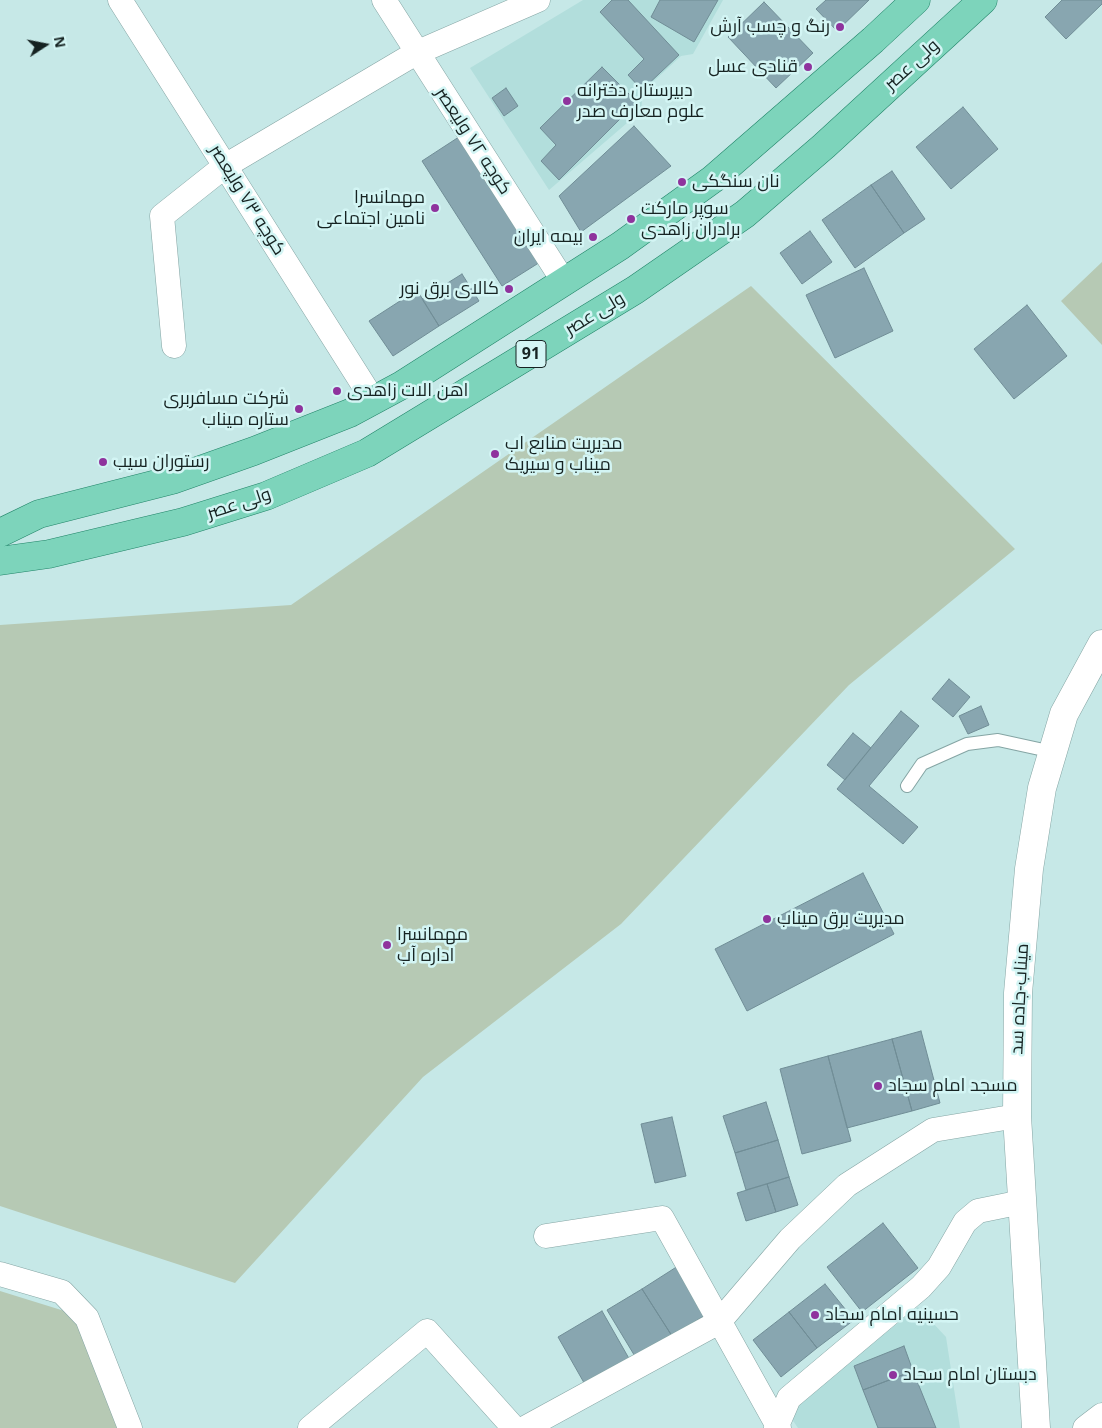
<!DOCTYPE html>
<html>
<head>
<meta charset="utf-8">
<style>
  body { margin:0 }
  #map { position:relative; width:1102px; height:1428px; overflow:hidden; background:#c6e8e7; font-family:"Open Sans",sans-serif }
  canvas { display:block }
  .north { position:absolute; left:20px; top:20px; width:50px; height:50px; -webkit-text-stroke:4px #d3f5f4; paint-order:stroke; rotate:79deg; font-size:14px; font-weight:700; line-height:20px; text-align:center; color:#162322 }
  .north::after { content:''; display:block; margin:auto; width:18px; height:22px; background:#162322; clip-path:polygon(50% 0,100% 100%,50% 72%,0 100%) }
</style>
</head>
<body>
<div id="map">
<canvas width="1102" height="1428"></canvas>
<div class="north">N</div>
</div>
<script>
const ctx = document.querySelector('canvas').getContext('2d');
ctx.lineJoin = 'round';
function fillPath(path, color) { ctx.fillStyle = color; ctx.fill(path, 'evenodd'); }
const toPath = rows => new Path2D(rows.map(r => 'M' + r).join(''));
function strokePath(path, color, width, dash) { ctx.strokeStyle = color; ctx.lineWidth = width; ctx.lineCap = dash ? 'butt' : 'round'; ctx.setLineDash(dash || []); ctx.stroke(path); }
function drawText(font, color, halo, rows, align = 'center') {
  ctx.font = font + ' "Open Sans",Cairo,sans-serif'; ctx.lineWidth = 5; ctx.setLineDash([]); ctx.textBaseline = 'middle'; ctx.strokeStyle = halo; ctx.fillStyle = color; for (const [text, x, y, turn = 0] of rows) {
    ctx.save(); ctx.translate(x, y); ctx.rotate((+turn || 0) * Math.PI / 180); ctx.textAlign = isNaN(turn) ? turn : align; if (halo) ctx.strokeText(text, 0, 0); ctx.fillText(text, 0, 0); ctx.restore();
  }
}
fillPath(toPath([
  [583,0,723,0,693,54,681,56,643,91,641,111,549,190,470,68],
  [918,1307,946,1337,960,1428,798,1428,787,1412]
]), '#b2dedc');
fillPath(toPath([
  [1102,262,1102,345,1061,301],
  [751,286,1015,549,849,685,621,924,423,1077,235,1283,0,1206,0,625,291,605],
  [0,1291,87,1318,123,1428,0,1428]
]), '#b6c9b4');
const building = toPath([
  [612,0,628,0,679,55,642,90,628,75,644,59,600,12,612,0],
  [660,0,718,0,694,42,651,17,660,0],
  [826,0,869,0,837,31,816,9,826,0],
  [1062,0,1102,0,1102,4,1066,39,1045,17,1062,0],
  [764,2,813,53,776,88,728,37,764,2],
  [602,67,637,102,559,180,541,161,556,145,540,128,602,67],
  [506,88,518,106,504,116,492,98,506,88],
  [963,107,998,149,951,189,916,147,963,107],
  [634,126,671,166,581,232,559,196,634,126],
  [465,133,545,259,502,286,422,161,465,133],
  [892,171,925,219,904,233,871,185,892,171],
  [871,185,904,233,855,268,822,220,871,185],
  [810,231,832,262,802,284,780,253,810,231],
  [864,268,893,331,835,358,806,295,864,268],
  [462,274,479,301,439,326,422,299,462,274],
  [417,290,439,326,393,356,369,321,417,290],
  [1027,305,1067,356,1014,399,974,349,1027,305],
  [949,679,970,697,953,717,932,699,949,679],
  [981,706,989,725,968,734,959,716,981,706],
  [901,711,919,726,869,786,918,827,903,844,837,789,901,711],
  [853,733,871,748,845,780,827,765,853,733],
  [863,873,894,934,747,1011,715,949,863,873],
  [921,1031,940,1103,912,1111,892,1039,921,1031],
  [892,1039,912,1111,847,1128,828,1056,892,1039],
  [828,1056,851,1141,802,1154,780,1069,828,1056],
  [766,1102,778,1140,735,1153,723,1116,766,1102],
  [672,1117,686,1176,655,1183,641,1124,672,1117],
  [778,1140,789,1177,746,1190,735,1153,778,1140],
  [789,1177,798,1205,776,1212,767,1184,789,1177],
  [767,1184,776,1212,746,1221,737,1193,767,1184],
  [883,1223,918,1268,862,1312,827,1267,883,1223],
  [678,1266,707,1314,672,1336,642,1289,678,1266],
  [825,1284,854,1320,817,1348,789,1312,825,1284],
  [642,1289,672,1336,636,1358,607,1310,642,1289],
  [602,1311,631,1362,587,1388,558,1337,602,1311],
  [789,1312,817,1348,781,1377,753,1340,789,1312],
  [904,1346,913,1371,863,1390,854,1366,904,1346],
  [913,1371,936,1428,878,1428,863,1390,913,1371]
]);
fillPath(building, '#88a6b0');
strokePath(building, '#708d96', 1);
const lane = toPath([
  [907,786,922,764,967,744,998,740,1053,752]
]);
const street = toPath([
  [120,0,373,400],
  [384,0,564,282],
  [174,346,162,216,225,166,416,53,538,0],
  [546,1236,662,1218,779,1428],
  [0,1274,62,1292,87,1318,130,1428],
  [310,1428,427,1331,514,1428],
  [525,1428,719,1322,790,1239,847,1185,933,1130,1017,1116],
  [776,1428,789,1398,921,1287,939,1267,965,1222,978,1211,1022,1202],
  [1085,1428,1102,1415]
]);
const secondary = toPath([
  [1036,1428,1017,1116,1018,993,1029,869,1042,788,1064,714,1102,644]
]);
const primary = toPath([
  [0,533,39,514,172,480,254,451,350,413,402,385,620,246,713,179,873,40,916,0],
  [0,561,49,554,183,522,266,496,367,453,635,290,745,214,824,146,983,0]
]);
strokePath(lane, '#85a5a4', 14);
strokePath(street, '#85a5a4', 25);
strokePath(secondary, '#85a5a4', 29);
strokePath(primary, '#218468', 29);
strokePath(lane, '#fff', 12);
strokePath(street, '#fff', 24);
strokePath(secondary, '#fff', 28);
strokePath(primary, '#7dd4bb', 28);
for (const [x, y, r, color] of [
  [840,27,5,"#8f339d"],
  [808,67,5,"#8f339d"],
  [567,101,5,"#8f339d"],
  [682,182,5,"#8f339d"],
  [435,208,5,"#8f339d"],
  [631,219,5,"#8f339d"],
  [593,237,5,"#8f339d"],
  [509,289,5,"#8f339d"],
  [337,391,5,"#8f339d"],
  [299,409,5,"#8f339d"],
  [495,454,5,"#8f339d"],
  [103,462,5,"#8f339d"],
  [767,919,5,"#8f339d"],
  [387,945,5,"#8f339d"],
  [878,1086,5,"#8f339d"],
  [815,1315,5,"#8f339d"],
  [893,1375,5,"#8f339d"]
]) { const dot = new Path2D(); dot.arc(x, y, r, 0, 2 * Math.PI); ctx.fillStyle = color; ctx.fill(dot); strokePath(dot, '#d3f5f4', 2); }
for (const [x, y, w] of [
  [531,354,30]
]) { const box = new Path2D(); box.roundRect(x - w / 2, y - 13.5, w, 27, 4); ctx.fillStyle = '#d3f5f4'; ctx.fill(box); strokePath(box, '#162322', 1); }
drawText('bold 16px', '#162322', null, [
  ["91",531,354]
]);
drawText('18px', '#162322', '#d3f5f4', [
  ["رنگ و چسب آرش",830,27,"right"],
  ["قنادی عسل",798,67,"right"],
  ["دبیرستان دخترانه",577,91],
  ["علوم معارف صدر",577,112],
  ["نان سنگکی",692,182],
  ["مهمانسرا",425,198,"right"],
  ["نامین اجتماعی",425,219,"right"],
  ["سوپر مارکت",641,209],
  ["برادران زاهدی",641,230],
  ["بیمه ایران",583,237,"right"],
  ["کالای برق نور",499,289,"right"],
  ["اهن الات زاهدی",347,391],
  ["شرکت مسافربری",289,399,"right"],
  ["ستاره میناب",289,420,"right"],
  ["مدیریت منابع اب",505,444],
  ["میناب و سیریک",505,465],
  ["رستوران سيب",113,462],
  ["مدیریت برق میناب",777,919],
  ["مهمانسرا",397,935],
  ["اداره آب",397,956],
  ["مسجد امام سجاد",888,1086],
  ["حسینیه امام سجاد",825,1315],
  ["دبستان امام سجاد",903,1375]
], 'left');
drawText('18px', '#162322', '#d3f5f4', [
  ["ولی عصر",912,65,-42],
  ["کوچه ۷۲ ولیعصر",473,141,57],
  ["کوچه ۷۳ ولیعصر",247,200,58],
  ["ولی عصر",595,314,-31],
  ["ولی عصر",239,504,-18],
  ["میناب-جاده سد",1020,999,-87]
]);
</script>
</body>
</html>
